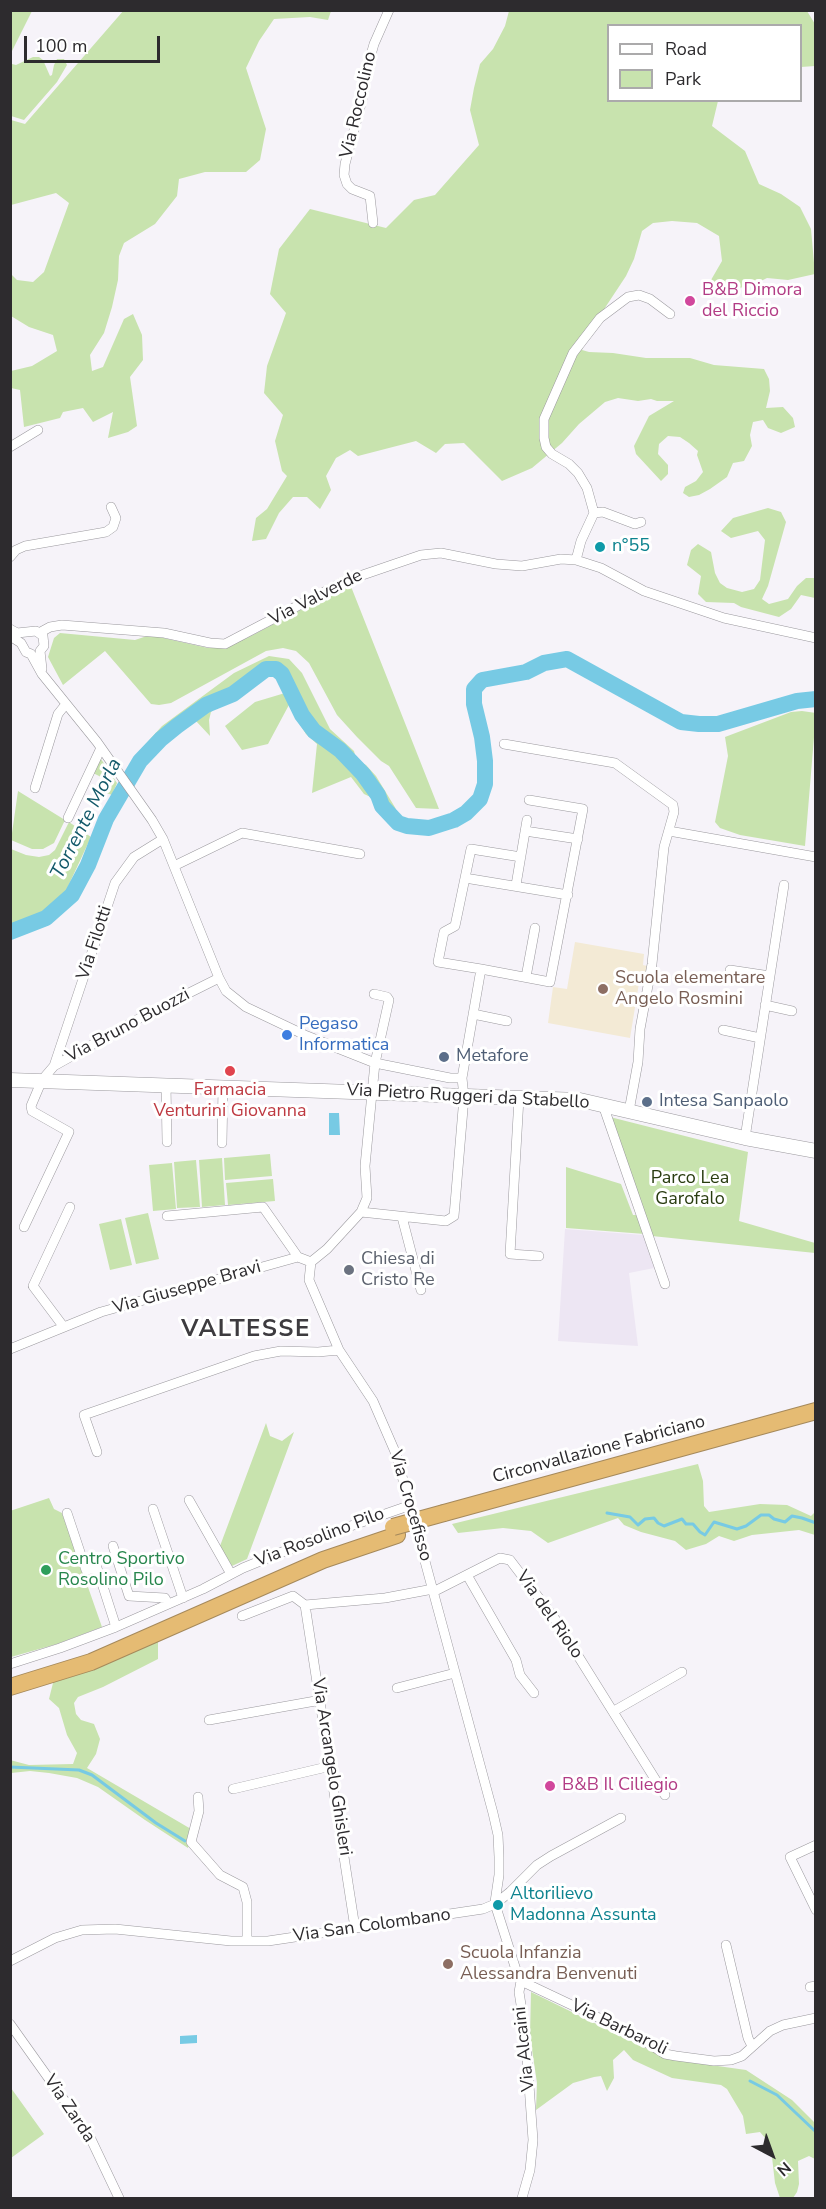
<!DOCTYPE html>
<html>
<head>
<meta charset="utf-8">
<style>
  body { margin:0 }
  #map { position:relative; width:826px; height:2209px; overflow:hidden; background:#f6f3f9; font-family:"Nunito Sans",sans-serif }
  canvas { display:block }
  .frame { position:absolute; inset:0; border:12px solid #2d2b2e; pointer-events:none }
  .legend { position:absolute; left:607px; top:24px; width:195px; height:78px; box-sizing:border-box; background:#fff; border:2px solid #abaaab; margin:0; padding:8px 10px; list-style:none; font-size:18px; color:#2d2b2e }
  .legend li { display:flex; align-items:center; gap:12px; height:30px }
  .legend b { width:30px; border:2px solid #abaaab }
  .north { position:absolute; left:742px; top:2125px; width:60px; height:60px; -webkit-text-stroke:4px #fff; paint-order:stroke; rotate:139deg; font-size:16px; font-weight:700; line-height:24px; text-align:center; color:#2d2b2e }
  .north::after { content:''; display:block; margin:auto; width:21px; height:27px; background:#2d2b2e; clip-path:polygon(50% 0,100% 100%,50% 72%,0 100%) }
  .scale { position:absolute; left:24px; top:36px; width:136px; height:27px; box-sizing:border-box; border:3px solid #2d2b2e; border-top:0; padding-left:8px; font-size:18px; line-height:21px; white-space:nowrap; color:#2d2b2e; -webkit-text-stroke:4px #fff; paint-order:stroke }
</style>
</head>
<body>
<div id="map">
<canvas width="826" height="2209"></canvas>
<div class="frame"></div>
<ul class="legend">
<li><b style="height:8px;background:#fff"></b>Road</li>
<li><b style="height:16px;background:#c8e3ae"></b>Park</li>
</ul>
<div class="north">N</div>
<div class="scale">100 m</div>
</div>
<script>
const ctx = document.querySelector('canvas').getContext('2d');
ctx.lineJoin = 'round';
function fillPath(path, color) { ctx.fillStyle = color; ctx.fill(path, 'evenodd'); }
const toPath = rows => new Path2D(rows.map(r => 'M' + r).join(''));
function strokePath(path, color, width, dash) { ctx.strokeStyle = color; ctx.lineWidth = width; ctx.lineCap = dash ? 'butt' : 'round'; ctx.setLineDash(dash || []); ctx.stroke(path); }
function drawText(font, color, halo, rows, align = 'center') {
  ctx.font = font + ' "Nunito Sans",sans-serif'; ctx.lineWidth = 6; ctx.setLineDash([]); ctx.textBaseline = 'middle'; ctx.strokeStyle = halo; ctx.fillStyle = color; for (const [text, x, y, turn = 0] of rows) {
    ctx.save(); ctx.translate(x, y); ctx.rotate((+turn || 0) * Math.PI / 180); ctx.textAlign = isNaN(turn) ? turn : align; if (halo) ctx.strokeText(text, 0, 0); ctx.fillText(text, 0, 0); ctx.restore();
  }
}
fillPath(toPath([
  [565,1229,643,1235,654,1268,629,1273,638,1346,558,1341]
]), '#ede6f3');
fillPath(toPath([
  [575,942,644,954,643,965,647,966,644,980,639,983,630,1038,548,1023,553,987,567,989]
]), '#f3ead5');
fillPath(toPath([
  [11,10,32,11,12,51,12,64,16,65,33,57,39,57,43,60,50,76,52,75,54,65,57,59,64,59,67,65,57,82,24,120,11,116],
  [124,10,331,11,328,20,310,17,274,19,259,41,246,68,266,129,260,160,246,172,205,172,179,179,177,196,155,224,124,243,119,256,118,280,112,307,104,333,90,355,92,371,103,367,124,319,133,314,142,335,143,360,130,377,137,426,128,432,108,438,113,412,93,422,83,408,63,412,60,418,24,427,20,390,11,388,11,371,32,366,57,351,53,335,29,327,11,316,11,274,17,280,33,282,44,272,69,203,56,193,11,205,11,120,25,124],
  [509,11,807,11,815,24,815,66,801,67,800,26,608,26,608,100,718,101,712,126,745,151,759,184,781,194,800,207,811,229,815,274,788,280,767,278,751,286,725,290,711,280,722,261,719,236,697,223,672,221,653,223,642,231,634,259,626,276,587,335,582,350,589,352,613,353,646,358,690,358,714,365,764,369,769,379,770,391,766,408,783,407,793,418,795,427,781,433,768,428,763,420,753,422,750,435,752,446,744,461,733,463,727,477,710,489,699,495,689,497,683,493,685,487,696,481,703,472,697,455,698,451,689,443,680,437,668,436,659,444,658,454,668,465,668,474,661,481,636,454,634,446,649,416,674,401,657,401,651,399,638,401,618,398,605,402,579,424,562,443,532,468,502,481,464,443,445,444,436,453,416,441,358,456,350,450,336,458,326,476,331,490,320,509,307,497,293,497,279,513,266,539,252,541,256,518,267,509,287,476,282,471,275,441,283,415,264,393,267,366,286,313,270,294,279,249,310,209,386,228,414,200,435,195,479,145,470,110,474,88,480,64,493,49,505,26],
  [768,508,781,512,786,522,768,586,762,599,769,604,788,599,797,586,806,578,815,578,815,598,801,595,791,609,779,617,741,607,734,603,706,602,698,594,701,576,687,565,691,550,698,544,711,552,715,573,720,583,727,588,742,592,754,589,760,580,765,540,758,531,731,538,721,531,733,518],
  [350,584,439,809,416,808,389,766,381,761,357,737,337,715,309,663,296,651,283,648,266,651,171,703,159,705,151,704,105,651,63,685,48,657,54,638,60,633,135,640,150,635,208,648,226,647,249,637],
  [269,656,289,659,302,673,330,729,354,751,356,759,366,765,376,776,396,809,364,794,351,777,312,793,317,744,306,734,296,718,295,689,286,674,278,666,273,665,269,665,260,670,252,683,239,693,223,701,211,712,209,720,210,736,196,721,159,746,152,756,142,748,162,726,234,673],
  [285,693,290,703,268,744,242,750,225,726,255,702],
  [802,711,816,713,805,846,740,835,720,828,715,822,728,756,725,737,791,712],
  [101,759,117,783,112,795,95,789,101,777,93,773],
  [18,791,65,820,54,843,43,849,32,849,11,840],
  [69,822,91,837,64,895,41,915,11,927,11,849,26,855,39,857,49,855,55,850],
  [610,1117,748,1152,739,1221,815,1243,815,1253,652,1236],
  [270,1154,272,1176,225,1180,224,1158],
  [222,1158,225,1205,202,1207,199,1160],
  [196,1160,200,1207,177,1208,174,1162],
  [172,1163,176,1209,153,1211,149,1165],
  [566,1167,621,1184,633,1215,639,1215,645,1234,566,1228],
  [273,1179,275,1201,228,1205,226,1183],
  [148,1213,159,1259,136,1264,125,1218],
  [121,1219,132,1265,110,1270,99,1224],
  [266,1423,270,1436,282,1441,294,1432,247,1559,232,1566,220,1546],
  [698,1464,703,1481,704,1506,709,1512,760,1504,787,1505,811,1516,815,1512,815,1535,799,1530,752,1535,734,1541,719,1536,706,1544,686,1550,675,1541,641,1532,624,1525,618,1518,548,1543,531,1531,503,1528,458,1533,452,1524],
  [49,1498,54,1509,62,1513,102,1627,57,1644,11,1657,10,1511],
  [158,1641,158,1659,103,1687,78,1697,74,1703,76,1714,81,1720,94,1724,100,1739,96,1754,87,1768,191,1829,188,1848,145,1820,98,1787,77,1778,49,1773,30,1771,11,1773,10,1760,29,1765,73,1764,77,1753,67,1735,59,1708,49,1699,54,1679],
  [531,1992,668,2059,746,2070,792,2100,816,2124,815,2159,809,2156,798,2161,799,2184,797,2192,793,2198,780,2198,775,2183,772,2157,766,2139,760,2132,746,2134,743,2116,727,2089,721,2085,672,2078,633,2060,624,2050,613,2060,614,2078,607,2091,601,2076,594,2077,573,2083,536,2110,537,2083,530,2036],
  [11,2088,44,2134,11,2158,10,2158]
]), '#c8e3ae');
fillPath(toPath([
  [329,1113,339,1113,340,1135,329,1135],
  [197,2035,197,2043,180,2044,180,2036]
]), '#77cae4');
strokePath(toPath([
  [607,1513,630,1517,638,1525,645,1519,654,1518,658,1523,664,1526,682,1519,686,1524,693,1524,700,1532,705,1535,714,1522,737,1529,746,1526,761,1515,769,1515,774,1519,785,1522,792,1516,802,1518,816,1523],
  [10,1767,79,1770,92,1775,156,1823,185,1841],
  [750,2081,777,2095,816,2132]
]), '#77cae4', 3);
strokePath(toPath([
  [10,932,46,918,72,895,88,865,106,819,140,761,161,739,177,726,206,705,233,694,266,669,276,669,282,674,302,715,314,731,340,750,363,774,378,795,382,806,398,823,407,826,429,828,454,820,466,813,480,799,485,784,485,761,482,737,474,704,474,689,482,680,526,672,544,663,567,659,681,722,699,724,718,724,797,701,816,699]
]), '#77cae4', 16);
const street = toPath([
  [373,223,370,196,352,189,347,184,344,175,345,164,362,100,367,69,374,44,389,10],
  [10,447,38,430],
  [594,513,587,488,578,473,569,464,552,454,546,447,544,438,544,419,573,353,600,318,628,297,639,295,650,299,670,314],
  [10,557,16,550,25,546,106,532,113,527,116,518,111,507],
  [576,560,581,541,594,513,603,512,635,524,641,522],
  [10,629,17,633,36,631,43,636,44,646,40,651,42,669],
  [39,633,50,627,62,625,164,633,210,643,225,644,345,581,421,555,441,553,496,564,522,566,561,559,576,560,601,568,644,591,724,618,816,638],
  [10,636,21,643,26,652,31,654,42,674,97,742,152,820,163,839,219,978,226,991,246,1007,307,1036,375,1063,450,1078,462,1078],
  [504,744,615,763,673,805,674,812,664,847,652,964,640,1029,638,1062,629,1111],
  [35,788,58,714,66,704],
  [68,818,101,748],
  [525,831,578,839],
  [669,831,816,857],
  [521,857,471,849,465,878,568,895],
  [174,866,242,833,360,854],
  [465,878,455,926,444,932,438,962,481,969],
  [516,885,527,820],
  [730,970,770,976],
  [526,977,535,928],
  [374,994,387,997,389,1000,375,1063,372,1093,365,1166,367,1198,361,1212,327,1249,311,1262,309,1280,339,1350,373,1401,396,1454,493,1813,498,1835,499,1857,499,1875,495,1902],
  [765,1005,792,1011],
  [473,1014,507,1021],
  [723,1030,760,1038],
  [54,1066,115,883,134,857,163,839],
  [166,1084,167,1142],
  [519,1098,510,1254,539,1256],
  [603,1105,665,1284],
  [745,1138,784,885],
  [222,1143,223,1086],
  [361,1212,446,1221,454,1216,464,1097,462,1078,481,969,550,982,583,809,529,800],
  [167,1216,263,1207,298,1257],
  [402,1217,421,1290],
  [24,1227,69,1132,32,1111,31,1106,42,1080,54,1066,149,1013,219,978],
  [63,1326,33,1286,70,1207],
  [10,1349,101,1312,298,1257,311,1262],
  [97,1452,84,1415,254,1356,281,1351,318,1352,339,1350],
  [189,1500,231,1574],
  [153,1509,183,1598],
  [67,1513,86,1570,97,1568,98,1571,116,1627],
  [113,1546,129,1596,165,1598,168,1604],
  [467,1575,516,1660,520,1675,534,1693],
  [433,1592,500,1558,510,1560,555,1619,665,1795],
  [305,1605,385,1598,433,1589],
  [242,1616,293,1596,305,1605,355,1928],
  [10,1664,60,1648,116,1627,203,1589,243,1568,319,1537,411,1505],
  [397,1688,455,1673],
  [614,1711,682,1672],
  [209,1720,321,1700],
  [233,1789,331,1766],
  [198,1797,199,1811,191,1842,220,1875,243,1887,247,1902,247,1941],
  [816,1845,790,1857,816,1910],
  [495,1904,517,1973,521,1981,519,1992,525,2030,533,2140,530,2170,522,2198],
  [726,1945,748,2038,752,2046],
  [10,1961,55,1938,82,1930,115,1929,231,1941,268,1941,483,1909,495,1904,510,1892,537,1865,551,1856,621,1818],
  [521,1981,633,2034,665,2054,676,2056,714,2061,731,2060,742,2056,770,2031,783,2025,816,2018],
  [810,1987,816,1986],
  [10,2024,89,2135,119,2198]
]);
const secondary = toPath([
  [10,1080,580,1100,745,1138,816,1151]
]);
const highway = toPath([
  [444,1513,816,1411],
  [10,1687,91,1662,323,1560,397,1535]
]);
strokePath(street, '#9b999e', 10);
strokePath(secondary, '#9b999e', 15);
strokePath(highway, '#a5895b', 18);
strokePath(street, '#fff', 9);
strokePath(secondary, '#fff', 14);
strokePath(highway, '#e5bb73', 16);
const highwayBridge = toPath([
  [393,1527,444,1513]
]);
strokePath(highwayBridge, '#a5895b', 18, []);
strokePath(highwayBridge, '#e5bb73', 16);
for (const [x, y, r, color] of [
  [690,301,6,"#d1479c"],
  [600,547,6,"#0f9aa8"],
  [603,989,6,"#8d6e63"],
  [287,1035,6,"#3f7fe0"],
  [444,1057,6,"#5c6f8a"],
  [230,1071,6,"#e0444e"],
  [647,1102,6,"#5c6f8a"],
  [349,1270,6,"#6b7280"],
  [46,1570,6,"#2e9e5b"],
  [550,1786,6,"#d1479c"],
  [498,1905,6,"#0f9aa8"],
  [448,1964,6,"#8d6e63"]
]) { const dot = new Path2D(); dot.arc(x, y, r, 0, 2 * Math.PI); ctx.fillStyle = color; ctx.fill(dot); strokePath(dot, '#fff', 2); }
drawText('18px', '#2d2b2e', '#fff', [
  ["Via Roccolino",359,105,-77],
  ["Via Valverde",316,598,-27],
  ["Via Filotti",95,943,-72],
  ["Via Bruno Buozzi",128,1026,-28],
  ["Via Pietro Ruggeri da Stabello",468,1097,3],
  ["Via Giuseppe Bravi",187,1288,-16],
  ["Circonvallazione Fabriciano",599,1450,-15],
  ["Via Crocefisso",410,1506,74],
  ["Via Rosolino Pilo",320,1538,-21],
  ["Via del Riolo",549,1615,55],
  ["Via Arcangelo Ghisleri",331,1767,81],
  ["Via San Colombano",372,1926,-8],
  ["Via Barbaroli",619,2028,26],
  ["Via Alcaini",525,2049,-96],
  ["Via Zarda",69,2109,56]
]);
drawText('18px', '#b23c85', '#fff', [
  ["B&B Dimora",702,291],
  ["del Riccio",702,312],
  ["B&B Il Ciliegio",562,1786]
], 'left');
drawText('18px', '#0d838f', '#fff', [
  ["n°55",612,547],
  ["Altorilievo",510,1895],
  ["Madonna Assunta",510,1916]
], 'left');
drawText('18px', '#785e54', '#fff', [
  ["Scuola elementare",615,979],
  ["Angelo Rosmini",615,1000],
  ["Scuola Infanzia",460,1954],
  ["Alessandra Benvenuti",460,1975]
], 'left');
drawText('18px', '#366cbe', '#fff', [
  ["Pegaso",299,1025],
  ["Informatica",299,1046]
], 'left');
drawText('18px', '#4e5e75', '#fff', [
  ["Metafore",456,1057],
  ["Intesa Sanpaolo",659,1102]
], 'left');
drawText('18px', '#be3a42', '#fff', [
  ["Farmacia",230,1091],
  ["Venturini Giovanna",230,1112]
]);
drawText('18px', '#293c10', '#fff', [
  ["Parco Lea",690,1179],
  ["Garofalo",690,1200]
]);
drawText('18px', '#5b616d', '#fff', [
  ["Chiesa di",361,1260],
  ["Cristo Re",361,1281]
], 'left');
drawText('18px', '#27864d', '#fff', [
  ["Centro Sportivo",58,1560],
  ["Rosolino Pilo",58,1581]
], 'left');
drawText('italic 20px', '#13596a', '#fff', [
  ["Torrente Morla",87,819,-63]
]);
ctx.letterSpacing = '1.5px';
drawText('bold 24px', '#3d3b3f', '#fff', [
  ["VALTESSE",246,1330]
]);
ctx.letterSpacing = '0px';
</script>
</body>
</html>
